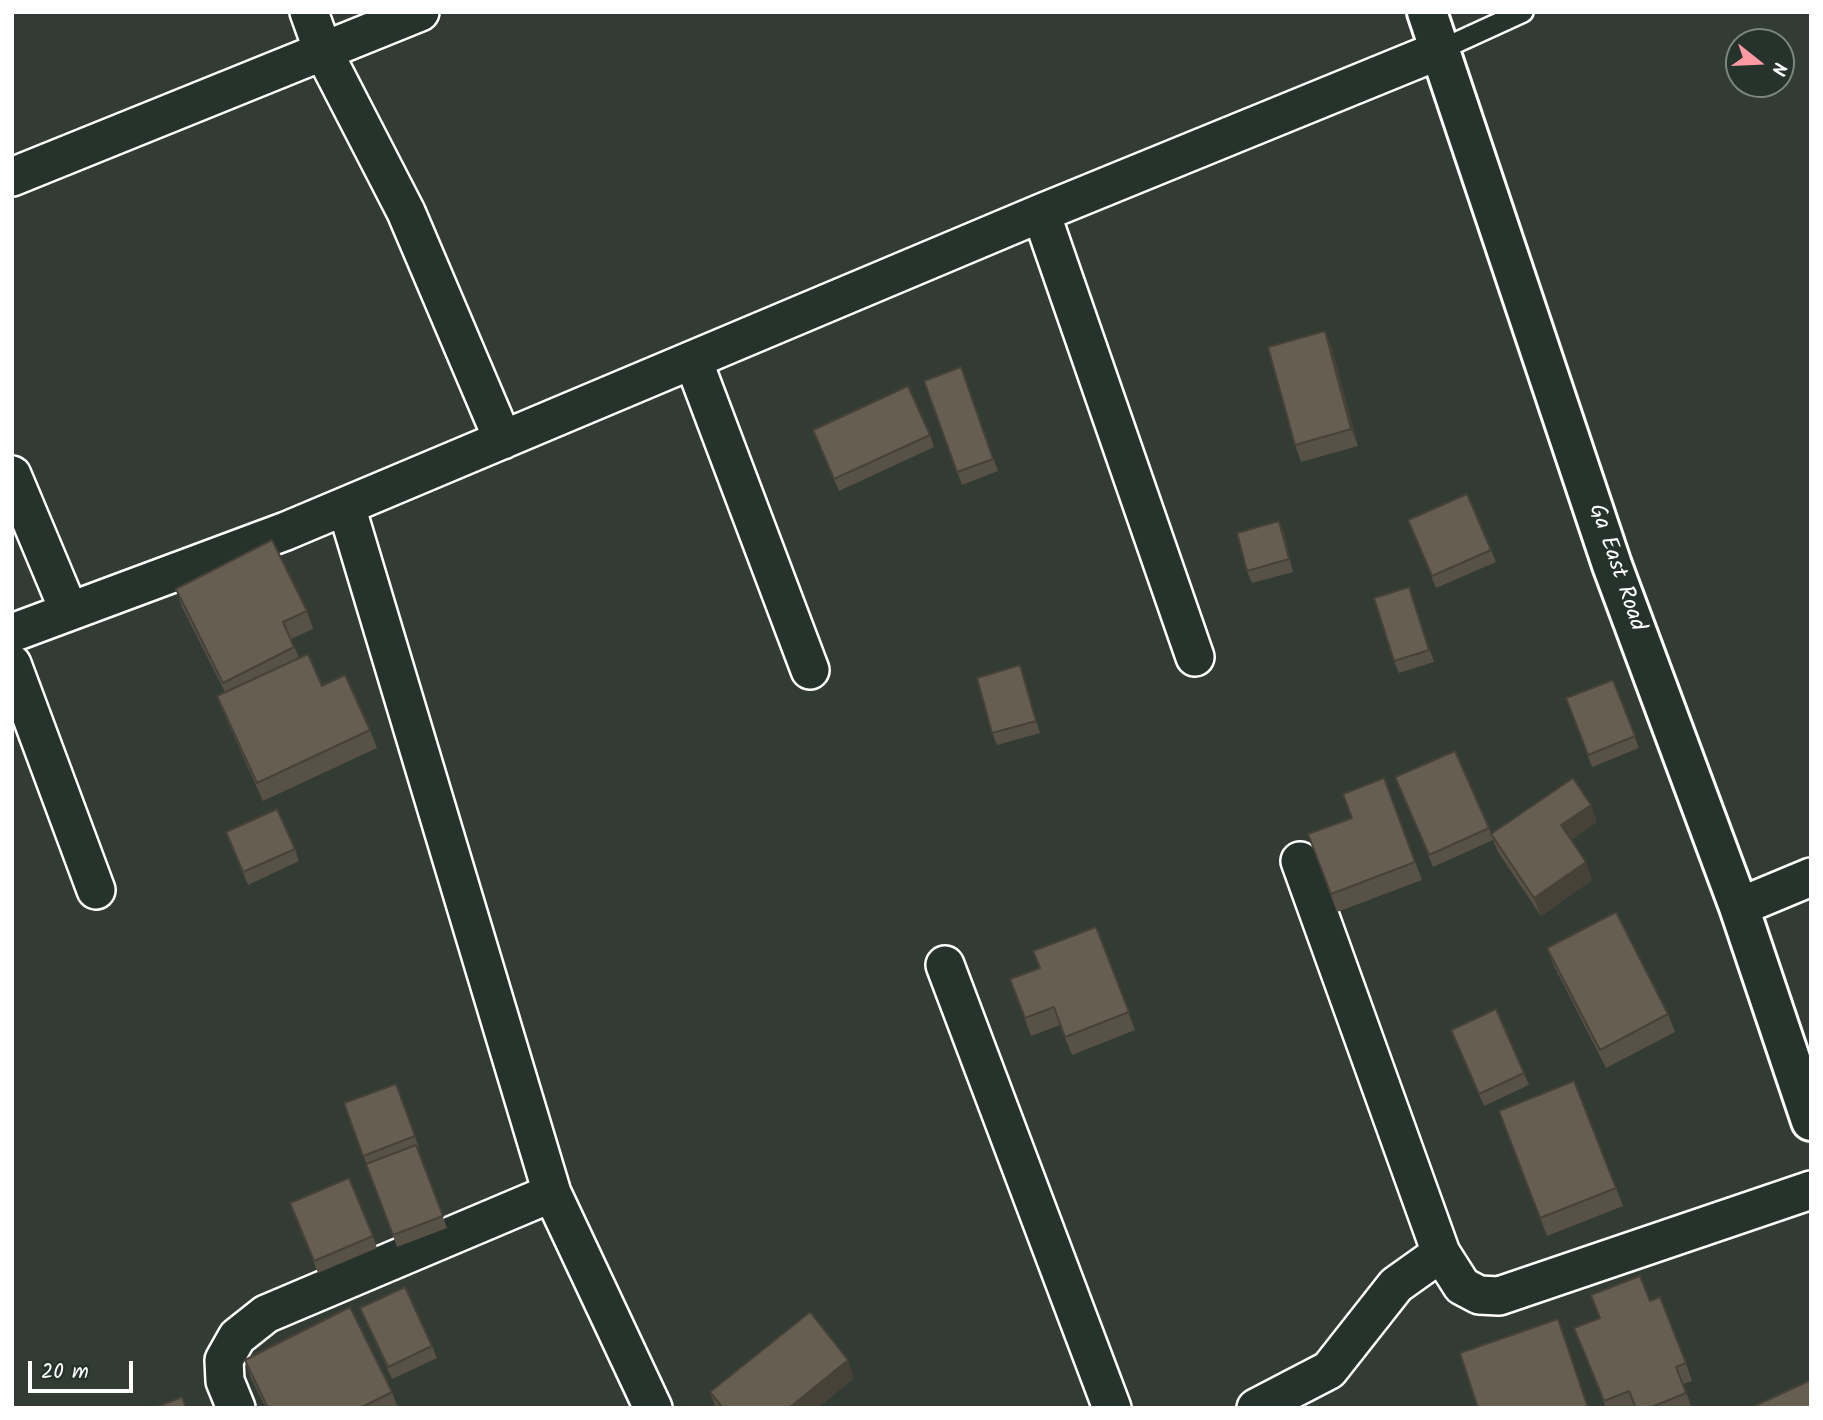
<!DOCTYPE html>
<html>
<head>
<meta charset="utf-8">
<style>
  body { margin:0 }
  #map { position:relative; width:1823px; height:1420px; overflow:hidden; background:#333c34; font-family:Kalam,sans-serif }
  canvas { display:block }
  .frame { position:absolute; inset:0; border:14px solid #fff; pointer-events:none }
  .north { position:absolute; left:1725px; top:28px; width:70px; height:70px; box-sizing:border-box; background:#26332d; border:2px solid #7d8581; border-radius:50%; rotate:108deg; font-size:19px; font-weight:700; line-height:28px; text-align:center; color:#fff }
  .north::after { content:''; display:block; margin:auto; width:24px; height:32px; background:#ff9aa2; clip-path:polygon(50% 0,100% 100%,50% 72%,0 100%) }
  .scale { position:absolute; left:28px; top:1361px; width:105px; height:32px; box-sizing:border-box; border:4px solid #fff; border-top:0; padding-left:9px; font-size:21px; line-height:24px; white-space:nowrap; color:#fff; -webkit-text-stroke:5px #26332d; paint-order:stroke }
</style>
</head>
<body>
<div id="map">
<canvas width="1823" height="1420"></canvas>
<div class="frame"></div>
<div class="north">N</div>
<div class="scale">20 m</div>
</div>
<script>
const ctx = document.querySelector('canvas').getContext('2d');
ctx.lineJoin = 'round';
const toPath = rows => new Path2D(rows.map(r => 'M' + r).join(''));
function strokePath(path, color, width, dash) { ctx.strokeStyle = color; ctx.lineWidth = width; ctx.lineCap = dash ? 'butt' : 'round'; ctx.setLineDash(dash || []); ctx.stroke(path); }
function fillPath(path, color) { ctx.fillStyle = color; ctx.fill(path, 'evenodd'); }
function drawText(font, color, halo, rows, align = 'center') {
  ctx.font = font + ' Kalam,sans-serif'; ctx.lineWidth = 7; ctx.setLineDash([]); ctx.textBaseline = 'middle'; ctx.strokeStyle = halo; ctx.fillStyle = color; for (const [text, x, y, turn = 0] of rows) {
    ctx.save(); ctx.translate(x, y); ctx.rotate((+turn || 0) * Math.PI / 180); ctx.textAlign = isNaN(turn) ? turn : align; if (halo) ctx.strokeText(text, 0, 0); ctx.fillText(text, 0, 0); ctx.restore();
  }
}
const service = toPath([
  [1440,50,1523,12]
]);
const minor = toPath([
  [309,12,323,51,406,212,503,440],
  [12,177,420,12],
  [1041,213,1195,657],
  [693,360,810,670],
  [12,475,69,611],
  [346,506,552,1193,653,1408],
  [12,633,286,531,1041,213,1440,50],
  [12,664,96,890],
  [1300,861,1441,1253,1462,1286,1479,1295,1499,1296,1811,1190],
  [1739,907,1811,877],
  [945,965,1112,1408],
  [236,1408,225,1381,224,1360,237,1337,266,1314,552,1193],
  [1256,1408,1329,1370,1396,1285,1441,1253]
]);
const tertiary = toPath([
  [1427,12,1612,565,1739,907,1811,1121]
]);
strokePath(service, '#fff', 24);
strokePath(minor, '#fff', 42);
strokePath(tertiary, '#fff', 44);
strokePath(service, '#26332d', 19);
strokePath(minor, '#26332d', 37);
strokePath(tertiary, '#26332d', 38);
fillPath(toPath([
  [1325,331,1332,349,1358,446,1301,462,1295,445],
  [961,367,998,471,962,485,924,381],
  [813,430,930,435,934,447,839,491],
  [1408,520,1491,550,1496,562,1436,588],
  [1279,521,1284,533,1293,572,1252,583,1247,571],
  [1409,587,1434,662,1399,673,1394,661],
  [176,589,307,611,313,629,291,639,299,658,322,686,370,730,377,748,263,801,224,714,217,696,225,692,182,607],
  [1020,665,1040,733,997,745,992,733],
  [1613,680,1639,748,1592,767,1566,698],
  [1395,777,1489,828,1491,834,1597,822,1571,840,1592,880,1541,916,1498,852,1493,840,1433,867],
  [1384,778,1422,880,1337,912,1308,834,1352,818],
  [226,832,295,849,299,861,248,885],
  [1096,927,1135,1030,1072,1055,1060,1025,1031,1036,1010,979,1040,968],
  [1547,948,1668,1014,1675,1032,1606,1068,1554,966],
  [1451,1030,1524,1073,1529,1085,1484,1106],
  [396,1084,419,1148,418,1149,447,1228,397,1247,344,1103],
  [1499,1111,1616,1188,1623,1206,1547,1236],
  [290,1203,373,1236,377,1248,318,1273],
  [1650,1301,1686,1363,1692,1381,1683,1384,1692,1408,1606,1408,1574,1328],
  [360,1308,432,1346,437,1358,392,1379,365,1320],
  [245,1360,392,1392,398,1408,266,1408,251,1378],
  [854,1378,817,1408,716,1408,710,1392]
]), '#585145');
fillPath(toPath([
  [1325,331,1332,349,1358,446,1351,429],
  [1279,521,1284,533,1293,572,1289,559],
  [1020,665,1024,677,1040,733,1036,721],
  [1591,805,1597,822,1567,843,1561,825],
  [1586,862,1592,880,1541,916,1534,898],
  [848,1360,854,1378,817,1408,789,1408]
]), '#474238');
const building = toPath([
  [1325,331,1351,429,1295,445,1268,347,1325,331],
  [961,367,993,459,957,472,924,381,961,367],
  [908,386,930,435,834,479,813,430,908,386],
  [1467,494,1491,550,1432,576,1408,520,1467,494],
  [1279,521,1289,559,1247,571,1237,533,1279,521],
  [272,540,307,611,283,622,294,647,223,683,176,589,272,540],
  [1409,587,1429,650,1394,661,1374,598,1409,587],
  [308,654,322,686,345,675,370,730,257,783,217,696,308,654],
  [1020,665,1036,721,992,733,977,678,1020,665],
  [1613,680,1635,736,1588,755,1566,698,1613,680],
  [1455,751,1489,828,1429,855,1395,777,1455,751],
  [1384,778,1415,862,1331,894,1308,834,1352,818,1343,794,1384,778],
  [1573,778,1591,805,1561,825,1586,862,1534,898,1491,834,1573,778],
  [277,809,295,849,243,872,226,832,277,809],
  [1616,912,1668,1014,1600,1050,1547,948,1616,912],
  [1096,927,1129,1012,1065,1037,1054,1007,1025,1018,1010,979,1040,968,1033,951,1096,927],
  [1496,1009,1524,1073,1479,1094,1451,1030,1496,1009],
  [1574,1081,1616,1188,1540,1218,1499,1111,1574,1081],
  [396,1084,415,1136,363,1156,344,1103,396,1084],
  [416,1145,443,1216,393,1235,366,1164,416,1145],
  [349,1178,373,1236,314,1261,290,1203,349,1178],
  [1640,1276,1650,1301,1660,1297,1686,1363,1676,1367,1686,1393,1649,1408,1636,1408,1629,1391,1604,1401,1574,1328,1600,1318,1591,1295,1640,1276],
  [405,1287,432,1346,388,1367,360,1308,405,1287],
  [350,1307,392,1392,360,1408,268,1408,245,1360,350,1307],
  [810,1312,848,1360,789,1408,723,1408,710,1392,810,1312],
  [1558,1319,1588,1408,1478,1408,1460,1353,1558,1319],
  [1811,1380,1811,1408,1750,1408,1811,1380],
  [182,1397,186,1408,154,1408,182,1397]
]);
fillPath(building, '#665e50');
strokePath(building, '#474238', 2);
drawText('23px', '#fff', '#26332d', [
  ["Ga East Road",1615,568,71]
]);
</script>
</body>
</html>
